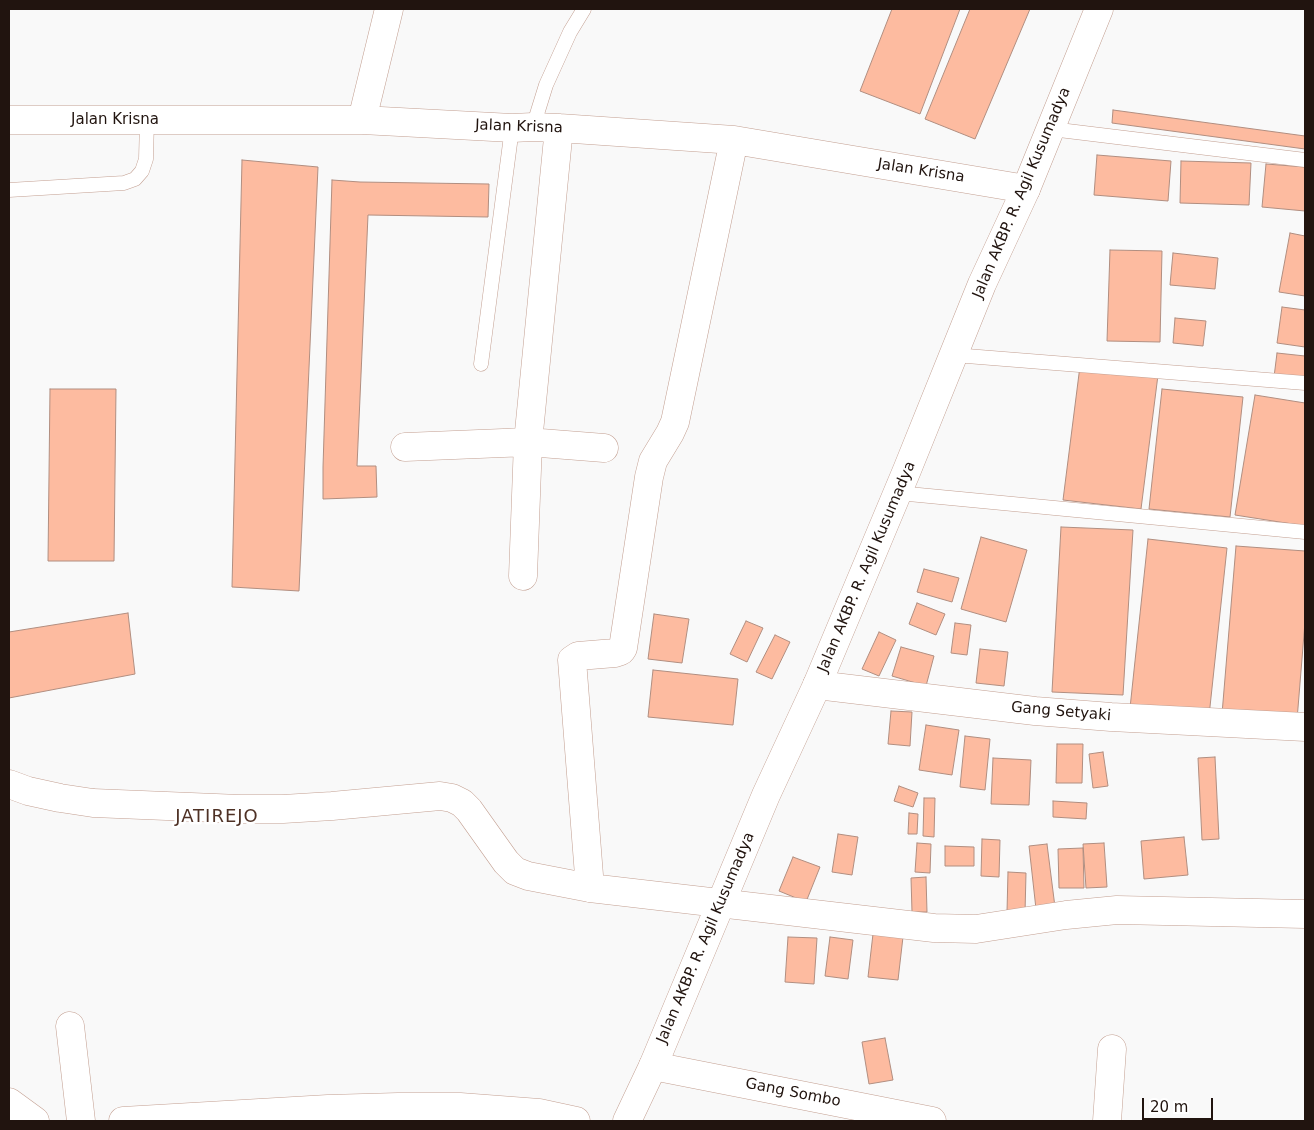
<!DOCTYPE html>
<html>
<head>
<meta charset="utf-8">
<style>
  body { margin:0 }
  #map { position:relative; width:1314px; height:1130px; overflow:hidden; background:#f9f9f9; font-family:"DejaVu Sans",sans-serif }
  canvas { display:block }
  .frame { position:absolute; inset:0; border:10px solid #21140f; pointer-events:none }
  .scale { position:absolute; left:1142px; top:1098px; width:71px; height:22px; box-sizing:border-box; border:2px solid #21140f; border-top:0; padding-left:6px; font-size:15px; line-height:18px; white-space:nowrap; color:#21140f; -webkit-text-stroke:4px #fff; paint-order:stroke }
</style>
</head>
<body>
<div id="map">
<canvas width="1314" height="1130"></canvas>
<div class="frame"></div>
<div class="scale">20 m</div>
</div>
<script>
const ctx = document.querySelector('canvas').getContext('2d');
ctx.lineJoin = 'round';
function fillPath(path, color) { ctx.fillStyle = color; ctx.fill(path, 'evenodd'); }
const toPath = rows => new Path2D(rows.map(r => 'M' + r).join(''));
function strokePath(path, color, width, dash) { ctx.strokeStyle = color; ctx.lineWidth = width; ctx.lineCap = dash ? 'butt' : 'round'; ctx.setLineDash(dash || []); ctx.stroke(path); }
function drawText(font, color, halo, rows, align = 'center') {
  ctx.font = font + ' "DejaVu Sans",sans-serif'; ctx.lineWidth = 5; ctx.setLineDash([]); ctx.textBaseline = 'middle'; ctx.strokeStyle = halo; ctx.fillStyle = color; for (const [text, x, y, turn = 0] of rows) {
    ctx.save(); ctx.translate(x, y); ctx.rotate((+turn || 0) * Math.PI / 180); ctx.textAlign = isNaN(turn) ? turn : align; if (halo) ctx.strokeText(text, 0, 0); ctx.fillText(text, 0, 0); ctx.restore();
  }
}
const building = toPath([
  [892,9,960,9,920,114,860,91,892,9],
  [970,9,1030,9,975,139,925,119,970,9],
  [1113,110,1305,136,1305,149,1112,123,1113,110],
  [1097,155,1171,161,1168,201,1094,195,1097,155],
  [242,160,318,167,299,591,232,587,242,160],
  [1181,161,1251,163,1249,205,1180,203,1181,161],
  [1266,164,1305,167,1305,211,1262,207,1266,164],
  [332,180,360,182,489,184,488,217,368,215,357,466,376,466,377,497,323,499,323,467,332,180],
  [1290,233,1305,236,1305,296,1279,292,1290,233],
  [1110,250,1162,251,1160,342,1107,341,1110,250],
  [1173,253,1218,258,1215,289,1170,285,1173,253],
  [1282,307,1305,310,1305,347,1277,343,1282,307],
  [1175,318,1206,321,1203,346,1173,343,1175,318],
  [1277,353,1305,356,1305,381,1274,377,1277,353],
  [1080,366,1158,375,1141,509,1063,500,1080,366],
  [50,389,116,389,114,561,48,561,50,389],
  [1162,389,1243,397,1230,517,1149,509,1162,389],
  [1255,395,1305,403,1305,526,1235,515,1255,395],
  [1061,527,1133,530,1123,695,1052,692,1061,527],
  [981,537,1027,550,1006,622,961,609,981,537],
  [1148,539,1227,548,1209,716,1130,708,1148,539],
  [1236,546,1305,551,1305,622,1297,720,1222,714,1236,546],
  [924,569,959,578,952,602,917,592,924,569],
  [917,603,945,614,936,635,909,624,917,603],
  [128,613,135,674,9,698,9,632,128,613],
  [654,614,689,619,682,663,648,659,654,614],
  [746,621,763,628,747,662,730,654,746,621],
  [955,623,971,625,967,655,951,653,955,623],
  [879,632,896,640,879,676,862,669,879,632],
  [775,635,790,642,772,679,756,672,775,635],
  [901,647,934,656,926,686,892,676,901,647],
  [980,649,1008,652,1004,686,976,683,980,649],
  [653,670,738,679,733,725,648,717,653,670],
  [891,711,912,712,910,746,888,744,891,711],
  [926,725,959,730,952,775,919,770,926,725],
  [965,736,990,739,985,790,960,787,965,736],
  [1057,744,1083,744,1082,783,1056,783,1057,744],
  [1103,752,1108,786,1093,788,1089,754,1103,752],
  [1215,757,1219,839,1202,840,1198,758,1215,757],
  [993,758,1031,760,1029,805,991,804,993,758],
  [899,786,918,793,913,807,894,801,899,786],
  [924,798,935,798,934,837,923,836,924,798],
  [1053,801,1087,803,1086,819,1053,817,1053,801],
  [909,813,918,814,917,834,908,834,909,813],
  [838,834,858,837,852,875,832,872,838,834],
  [1184,837,1188,875,1144,879,1141,841,1184,837],
  [982,839,1000,840,999,877,981,876,982,839],
  [917,843,931,844,930,873,915,872,917,843],
  [1104,843,1107,887,1086,888,1083,844,1104,843],
  [1047,844,1055,907,1036,909,1029,846,1047,844],
  [945,846,974,847,974,866,945,866,945,846],
  [1083,848,1084,888,1059,888,1058,849,1083,848],
  [793,857,820,867,806,902,779,891,793,857],
  [1008,872,1026,873,1025,913,1007,912,1008,872],
  [926,877,927,912,912,912,911,878,926,877],
  [873,934,903,937,898,980,868,977,873,934],
  [788,937,817,938,814,984,785,982,788,937],
  [830,937,853,940,848,979,825,976,830,937],
  [885,1038,893,1080,869,1084,862,1042,885,1038]
]);
fillPath(building, '#fdbba0');
strokePath(building, '#b18e80', 1);
const service = toPath([
  [533,127,546,85,570,32,584,9],
  [1051,129,1305,160],
  [9,190,124,183,135,179,142,171,146,159,147,120],
  [954,355,1305,383],
  [481,364,512,128],
  [898,493,1305,532]
]);
const minor = toPath([
  [9,120,362,120,512,128,533,127,559,128,734,140,1026,189],
  [362,120,389,9],
  [405,447,528,442,604,448],
  [523,576,528,442,559,128],
  [817,685,1035,711,1111,717,1305,727],
  [9,784,28,791,60,798,93,803,240,809,283,809,332,806,440,796,452,798,462,803,469,810,506,862,515,871,528,876,590,888,934,928,976,929,1066,915,1117,910,1305,914],
  [590,888,572,660,578,656,615,653,621,651,623,648,649,477,653,461,670,433,675,422,734,140],
  [70,1026,81,1121],
  [653,1066,932,1121],
  [9,1102,35,1121],
  [123,1121,328,1109,398,1107,460,1107,539,1113,576,1121],
  [1107,1121,1112,1049]
]);
const secondary = toPath([
  [627,1121,653,1066,766,795,817,685,907,470,982,284,1026,189,1099,9]
]);
strokePath(service, '#c39f91', 15);
strokePath(minor, '#c39f91', 29);
strokePath(secondary, '#c39f91', 29);
strokePath(service, '#fff', 14);
strokePath(minor, '#fff', 28);
strokePath(secondary, '#fff', 28);
drawText('15px', '#21140f', '#fff', [
  ["Jalan Krisna",115,120],
  ["Jalan Krisna",519,127,2],
  ["Jalan Krisna",921,171,9],
  ["Jalan AKBP. R. Agil Kusumadya",1022,193,-67],
  ["Jalan AKBP. R. Agil Kusumadya",867,567,-67],
  ["Gang Setyaki",1061,712,5],
  ["Jalan AKBP. R. Agil Kusumadya",706,938,-67],
  ["Gang Sombo",793,1093,11]
]);
ctx.letterSpacing = '1px';
drawText('18px', '#4e3125', '#fff', [
  ["JATIREJO",217,817]
]);
ctx.letterSpacing = '0px';
</script>
</body>
</html>
